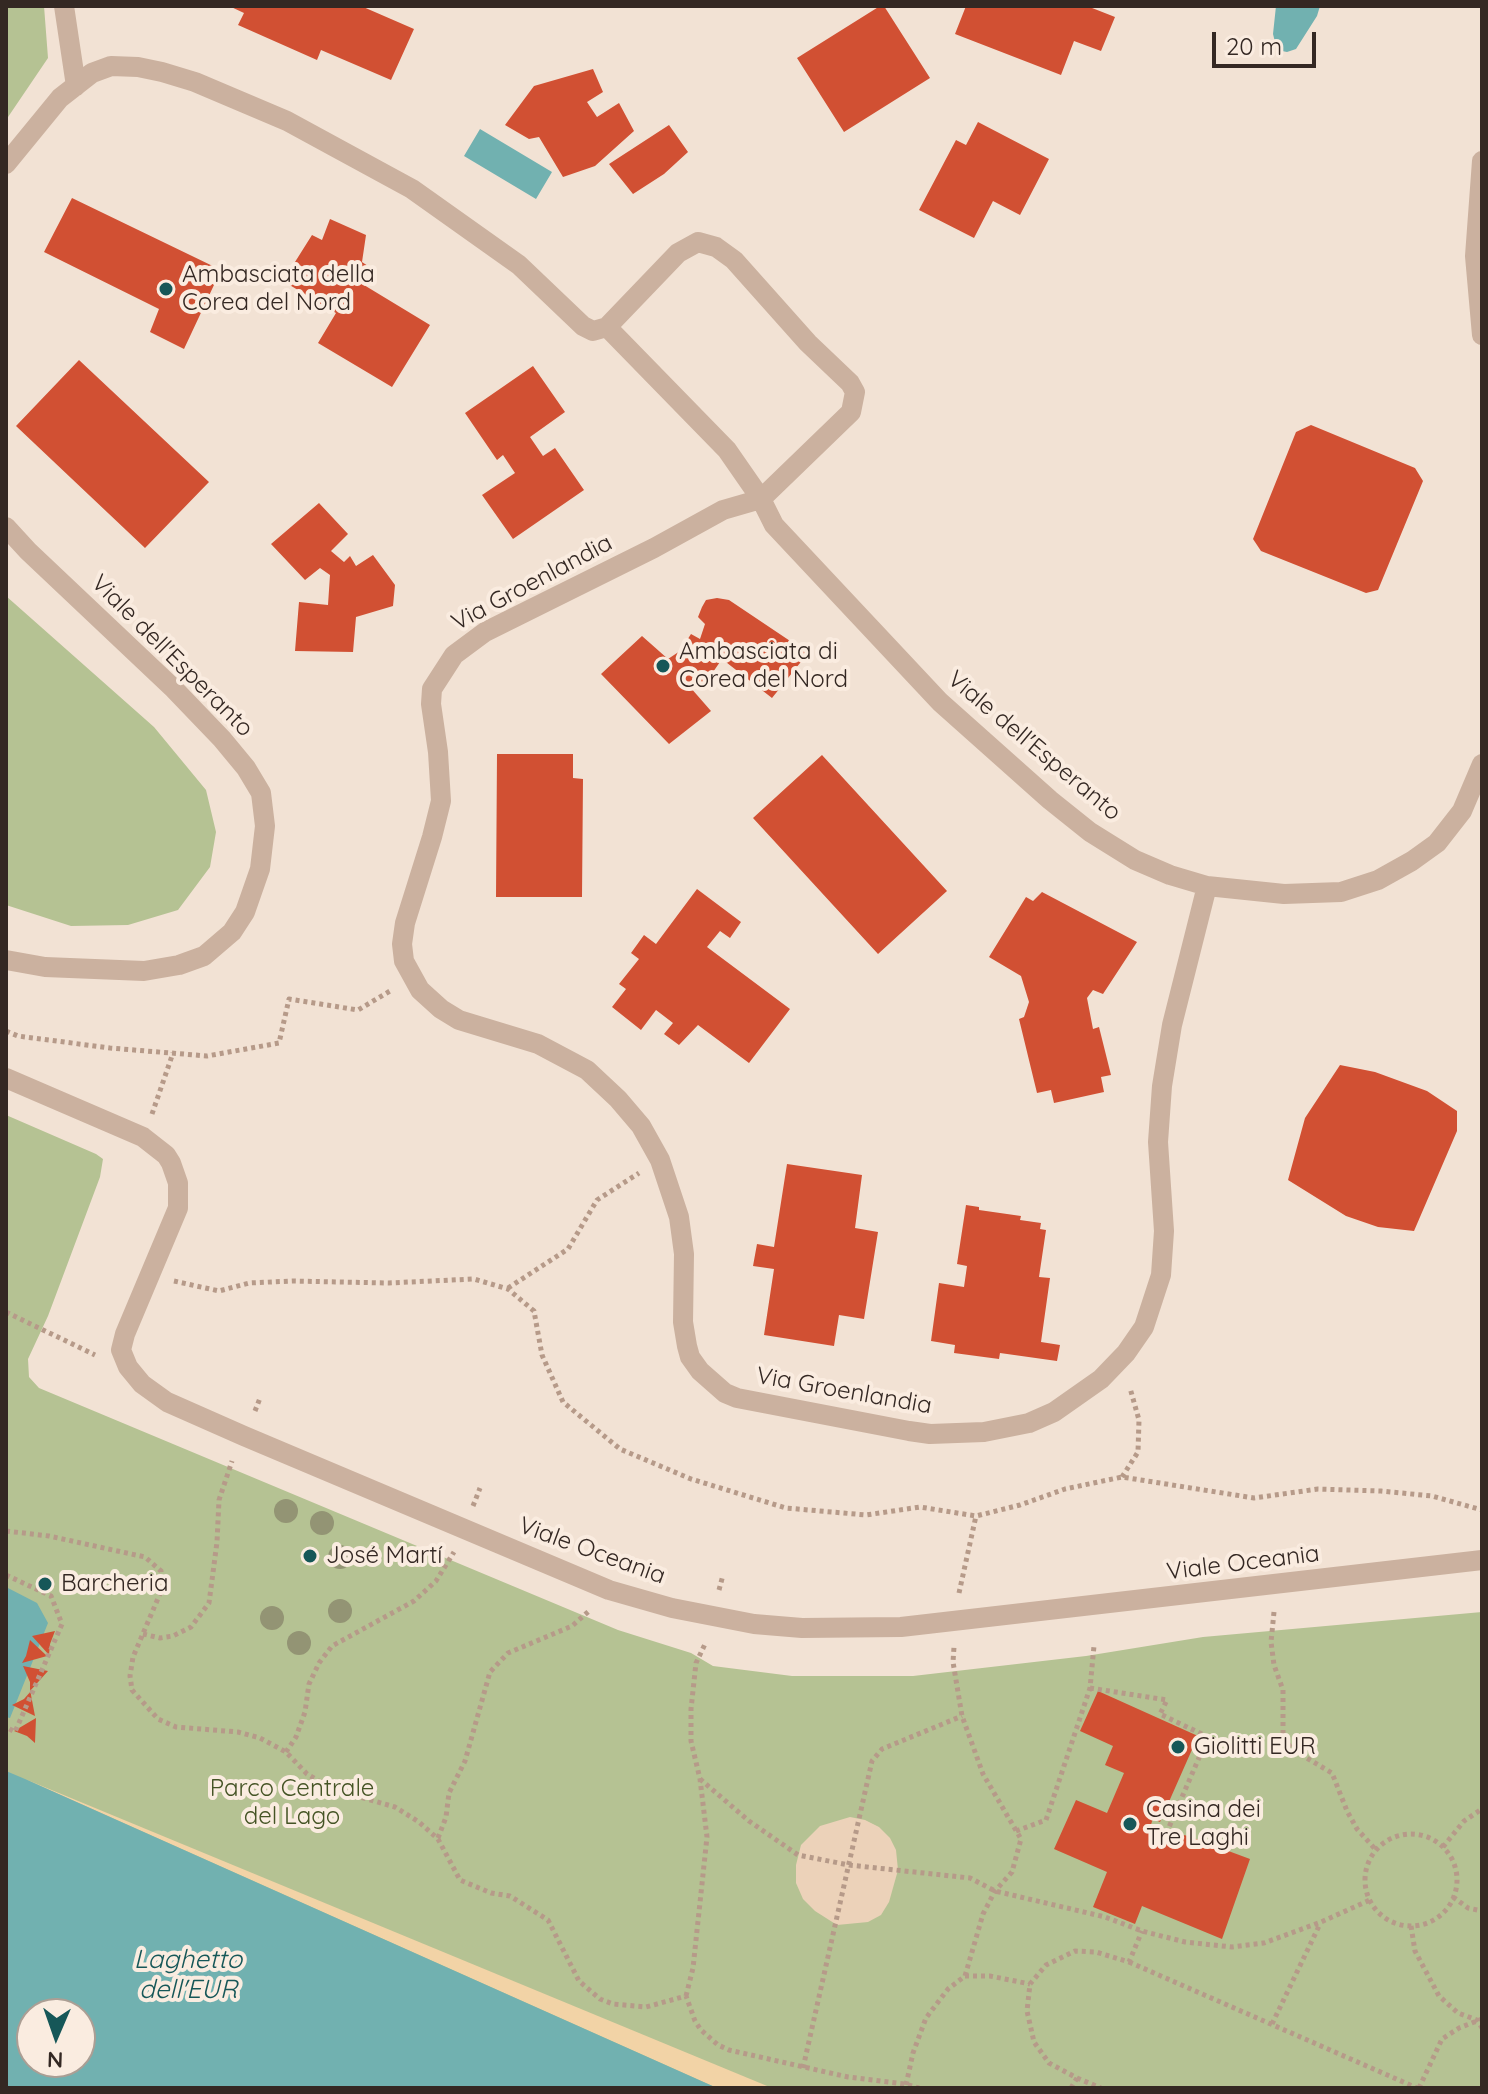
<!DOCTYPE html>
<html>
<head>
<meta charset="utf-8">
<style>
  body { margin:0 }
  #map { position:relative; width:1488px; height:2094px; overflow:hidden; background:#f2e2d4; font-family:Quicksand,sans-serif }
  canvas { display:block }
  .frame { position:absolute; inset:0; border:8px solid #342823; pointer-events:none }
  .north { position:absolute; left:16px; top:1998px; width:80px; height:80px; box-sizing:border-box; background:#faece0; border:2px solid #ab9e94; border-radius:50%; rotate:182deg; font-size:22px; font-weight:700; line-height:32px; text-align:center; color:#342823 }
  .north::after { content:''; display:block; margin:auto; width:28px; height:36px; background:#165758; clip-path:polygon(50% 0,100% 100%,50% 72%,0 100%) }
  .scale { position:absolute; left:1212px; top:32px; width:104px; height:36px; box-sizing:border-box; border:4px solid #342823; border-top:0; padding-left:10px; font-size:24px; line-height:28px; white-space:nowrap; color:#342823; -webkit-text-stroke:6px #faece0; paint-order:stroke }
</style>
</head>
<body>
<div id="map">
<canvas width="1488" height="2094"></canvas>
<div class="frame"></div>
<div class="north">N</div>
<div class="scale">20 m</div>
</div>
<script>
const ctx = document.querySelector('canvas').getContext('2d');
ctx.lineJoin = 'round';
function fillPath(path, color) { ctx.fillStyle = color; ctx.fill(path, 'evenodd'); }
const toPath = rows => new Path2D(rows.map(r => 'M' + r).join(''));
function strokePath(path, color, width, dash) { ctx.strokeStyle = color; ctx.lineWidth = width; ctx.lineCap = dash ? 'butt' : 'round'; ctx.setLineDash(dash || []); ctx.stroke(path); }
function drawText(font, color, halo, rows, align = 'center') {
  ctx.font = font + ' Quicksand,sans-serif'; ctx.lineWidth = 8; ctx.setLineDash([]); ctx.textBaseline = 'middle'; ctx.strokeStyle = halo; ctx.fillStyle = color; for (const [text, x, y, turn = 0] of rows) {
    ctx.save(); ctx.translate(x, y); ctx.rotate((+turn || 0) * Math.PI / 180); ctx.textAlign = isNaN(turn) ? turn : align; if (halo) ctx.strokeText(text, 0, 0); ctx.fillText(text, 0, 0); ctx.restore();
  }
}
fillPath(toPath([
  [6,6,44,6,48,58,6,120],
  [6,596,154,727,206,790,216,832,210,867,178,910,128,925,71,926,6,905],
  [6,1115,96,1154,103,1159,100,1177,48,1316,28,1359,29,1377,39,1388,618,1630,691,1653,713,1666,792,1676,913,1676,1086,1656,1203,1637,1482,1612,1482,2088,6,2088],
  [32,2014,80,2014,80,2062,32,2062]
]), '#b5c293');
fillPath(toPath([
  [25,1779,772,2088,717,2088]
]), '#f2d3a6');
fillPath(toPath([
  [850,1817,865,1820,879,1827,890,1838,896,1850,898,1870,889,1902,881,1915,868,1922,837,1925,815,1911,803,1899,796,1883,796,1865,801,1845,820,1826]
]), '#ecd2b9');
fillPath(toPath([
  [1276,6,1320,6,1317,16,1296,49,1287,52,1277,50,1273,34],
  [480,129,552,172,536,199,464,156],
  [6,1587,37,1603,48,1623,10,1718,6,1717],
  [6,1771,25,1779,717,2088,6,2088],
  [32,2014,80,2014,80,2062,32,2062]
]), '#71b1b0');
fillPath(toPath([
  [229,6,361,6,414,29,391,80,321,50,317,60,238,25,244,13],
  [880,6,884,6,930,78,844,132,797,58],
  [966,6,1087,6,1115,17,1101,51,1074,41,1061,75,955,34],
  [593,69,603,92,587,102,597,117,619,103,634,131,595,166,563,177,539,137,529,139,505,125,534,86],
  [978,122,1049,159,1020,215,993,201,974,238,919,210,956,140,966,145],
  [669,125,688,152,664,174,633,194,609,164],
  [72,198,221,270,184,349,150,332,159,309,44,252],
  [330,219,366,235,362,262,371,268,359,282,430,325,392,387,318,343,336,313,283,281,312,235,322,240],
  [79,360,209,482,145,548,16,426],
  [533,366,565,412,530,437,543,456,555,448,584,490,513,539,482,495,515,473,503,455,497,460,465,413],
  [1311,425,1415,468,1423,481,1378,590,1366,593,1261,551,1253,539,1296,432],
  [319,503,348,534,331,551,344,562,350,556,356,566,373,555,395,585,393,606,356,617,353,652,295,651,299,602,328,605,330,575,320,568,305,580,271,544],
  [717,598,729,600,808,653,772,698,722,659,702,688,696,683,690,687,711,711,669,744,601,674,642,636,668,659,680,651,691,634,700,639,705,624,698,617,702,607,706,600],
  [497,754,573,754,573,778,583,779,582,897,496,897],
  [822,755,947,891,878,954,753,818],
  [697,889,741,922,730,938,720,931,707,947,790,1009,749,1063,698,1025,679,1045,664,1034,673,1023,656,1010,641,1030,612,1007,626,989,619,984,639,959,631,953,644,935,656,944],
  [1042,892,1137,942,1103,994,1093,990,1087,998,1093,1029,1099,1027,1111,1075,1101,1077,1104,1092,1054,1103,1051,1090,1037,1093,1019,1019,1024,1017,1029,1002,1021,976,989,957,1026,897,1033,901],
  [1340,1065,1375,1072,1427,1091,1457,1111,1457,1131,1414,1231,1378,1227,1346,1216,1288,1180,1305,1118],
  [787,1164,862,1175,855,1228,878,1232,864,1319,839,1315,834,1346,764,1335,774,1269,753,1266,757,1244,774,1247],
  [966,1205,979,1207,979,1210,1021,1216,1020,1220,1041,1223,1040,1229,1046,1230,1039,1277,1050,1278,1041,1342,1060,1345,1057,1361,1000,1353,999,1359,954,1353,955,1345,931,1341,939,1283,964,1287,967,1266,957,1264],
  [55,1631,50,1644,49,1655,32,1636],
  [30,1640,47,1656,22,1663,26,1656],
  [23,1666,48,1671,30,1691,30,1682],
  [31,1691,31,1695,35,1716,12,1705,24,1699],
  [1098,1691,1198,1736,1160,1822,1153,1819,1150,1827,1188,1836,1250,1859,1222,1939,1142,1906,1135,1924,1093,1907,1107,1872,1054,1849,1076,1800,1107,1813,1124,1773,1105,1765,1113,1746,1080,1731],
  [36,1718,35,1743,27,1736,14,1731]
]), '#d15033');
strokePath(toPath([
  [6,1031,18,1036,110,1048,207,1056,279,1043,289,999,358,1010,390,991],
  [152,1114,173,1053],
  [174,1281,219,1291,249,1283,292,1281,389,1283,474,1279,508,1289,534,1311,542,1355,563,1402,620,1449,691,1479,786,1508,866,1515,920,1507,976,1516,1020,1505,1065,1489,1122,1477,1254,1498,1318,1489,1381,1491,1432,1496,1482,1510],
  [508,1288,568,1249,597,1200,639,1173],
  [6,1312,95,1355],
  [255,1411,260,1398],
  [1122,1477,1138,1452,1139,1420,1130,1388],
  [473,1506,480,1488],
  [6,1531,49,1536,145,1557,161,1571,162,1589,133,1657,130,1676,132,1690,158,1719,176,1727,238,1732,260,1738,286,1752,307,1774,332,1789,395,1807,419,1822,438,1839,460,1880,491,1893,510,1896,548,1920,579,1981,600,1999,613,2004,646,2007,686,1996,695,2021,701,2030,718,2045,729,2050,848,2077,905,2084,919,2088],
  [621,1568,627,1554],
  [6,1575,51,1596,62,1624,15,1732,6,1727],
  [719,1590,723,1575],
  [959,1593,976,1516],
  [1274,1612,1271,1642,1274,1665,1283,1690,1283,1738,1293,1750,1332,1773,1347,1811,1357,1829,1376,1850],
  [143,1634,160,1638,173,1636,191,1627,209,1603,217,1542,219,1500,232,1461],
  [1090,1688,1167,1700,1160,1714,1208,1737,1166,1834],
  [286,1752,296,1737,305,1712,309,1684,319,1663,332,1646,414,1601,436,1581,454,1552],
  [700,1779,749,1821,798,1855,849,1865,970,1878,995,1891,1105,1917,1142,1931,1185,1942,1232,1947,1264,1943,1321,1922,1370,1900],
  [1016,1831,1046,1820,1090,1688,1094,1646],
  '1365 1880a46 46 0 1 1 92 0a46 46 0 1 1-92 0Z',
  [438,1838,446,1817,449,1793,465,1761,490,1672,508,1653,572,1626,589,1611],
  [1443,1847,1464,1821,1482,1809],
  [1453,1897,1468,1908,1482,1911],
  [1411,1926,1415,1951,1439,1996,1458,2013,1477,2020,1482,2028],
  [1129,1962,1417,2088],
  [965,1976,990,1976,1030,1984],
  [686,1996,693,1968,707,1837,700,1779,691,1741,691,1709,696,1663,706,1642],
  [1272,2024,1320,1924],
  [803,2068,872,1761,882,1749,962,1716],
  [1077,2078,1101,2088],
  [906,2085,913,2053,926,2018,948,1989,965,1976,983,1914,995,1891,1012,1872,1021,1839,983,1774,962,1716,953,1662,954,1647],
  [1071,2088,1077,2078,1049,2063,1034,2042,1027,2011,1030,1984,1046,1965,1075,1951,1096,1952,1129,1962,1142,1931],
  [1419,2088,1442,2039,1459,2028,1482,2019]
]), '#b69a89', 5, [4, 4]);
strokePath(toPath([
  [64,6,76,86],
  [1482,161,1475,256,1482,335],
  [6,164,60,98,92,73,111,66,138,67,162,72,195,82,287,121,412,189,519,265,583,326,593,331,607,327,678,253,698,242,716,247,734,260,808,343,850,383,855,392,851,412,761,499,723,510,654,548,485,632,454,655,432,689,431,704,438,752,441,801,432,837,405,923,402,944,404,961,420,990,441,1009,459,1020,538,1044,587,1070,618,1099,641,1126,660,1160,679,1217,684,1254,683,1322,687,1346,690,1357,700,1371,725,1393,737,1398,909,1431,930,1434,984,1432,1029,1423,1054,1412,1101,1379,1126,1353,1144,1327,1161,1275,1164,1231,1158,1142,1162,1086,1172,1025,1207,886],
  [607,327,727,450,761,499,774,525,940,702,1050,800,1090,832,1135,860,1170,875,1207,886,1284,894,1341,892,1378,880,1412,861,1437,843,1462,811,1482,764],
  [6,527,28,551,174,689,222,739,246,768,261,793,265,826,260,869,245,912,232,932,204,956,179,965,144,971,45,967,6,960],
  [6,1078,143,1137,166,1155,171,1163,178,1183,178,1208,125,1334,121,1350,128,1367,142,1384,167,1402,244,1436,609,1590,672,1608,754,1624,802,1628,901,1627,1482,1560]
]), '#cbb19f', 20);
ctx.fillStyle = '#939474';
for (const [x, y] of [
  [286,1511],
  [322,1523],
  [340,1557],
  [340,1611],
  [272,1618],
  [299,1643]
]) { ctx.beginPath(); ctx.arc(x, y, 12, 0, 2 * Math.PI); ctx.fill(); }
for (const [x, y, r, color] of [
  [166,289,8,"#165758"],
  [663,666,8,"#165758"],
  [310,1556,8,"#165758"],
  [45,1584,8,"#165758"],
  [1178,1747,8,"#165758"],
  [1130,1824,8,"#165758"]
]) { const dot = new Path2D(); dot.arc(x, y, r, 0, 2 * Math.PI); ctx.fillStyle = color; ctx.fill(dot); strokePath(dot, '#faece0', 3); }
drawText('24px', '#342823', '#faece0', [
  ["Ambasciata della",182,275],
  ["Corea del Nord",182,303],
  ["Ambasciata di",679,652],
  ["Corea del Nord",679,680],
  ["José Martí",326,1556],
  ["Barcheria",61,1584],
  ["Giolitti EUR",1194,1747],
  ["Casina dei",1146,1810],
  ["Tre Laghi",1146,1838]
], 'left');
drawText('24px', '#342823', '#faece0', [
  ["Via Groenlandia",532,583,-28],
  ["Viale dell'Esperanto",172,656,45],
  ["Viale dell'Esperanto",1034,746,40],
  ["Via Groenlandia",844,1391,10],
  ["Viale Oceania",592,1551,20],
  ["Viale Oceania",1243,1563,-7]
]);
drawText('24px', '#455425', '#faece0', [
  ["Parco Centrale",292,1789],
  ["del Lago",292,1817]
]);
drawText('italic 26px', '#165758', '#faece0', [
  ["Laghetto",188,1960],
  ["dell'EUR",188,1990]
]);
</script>
</body>
</html>
